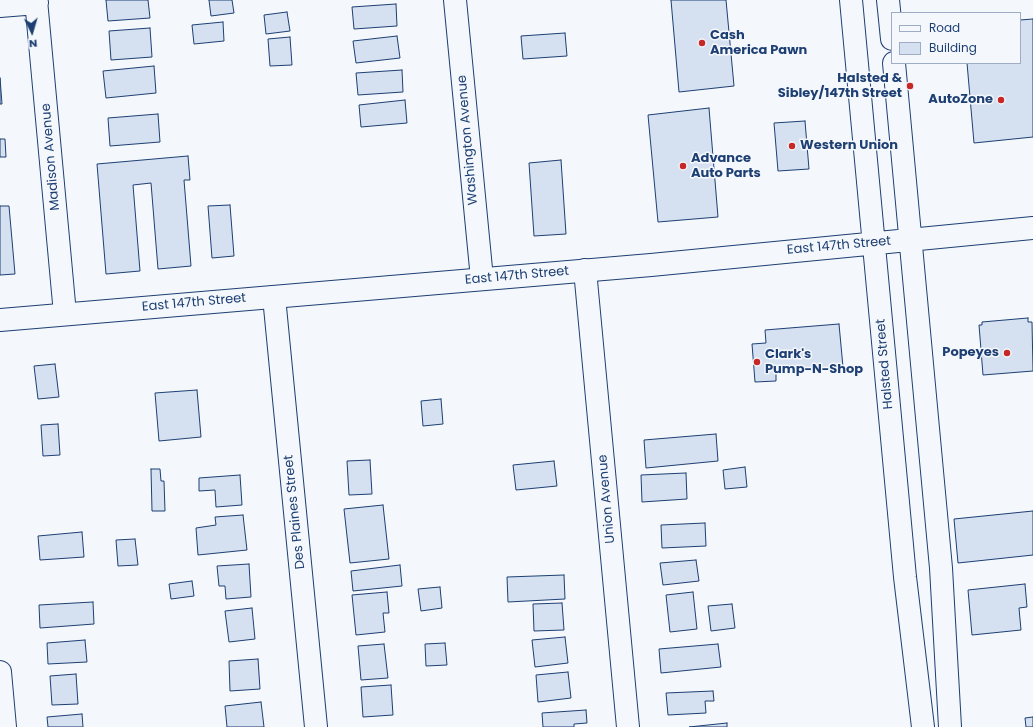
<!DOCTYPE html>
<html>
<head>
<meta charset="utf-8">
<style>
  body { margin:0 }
  #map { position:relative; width:1033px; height:727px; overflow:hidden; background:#f4f7fb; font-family:Poppins,sans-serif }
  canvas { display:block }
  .legend { position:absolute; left:891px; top:12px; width:130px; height:52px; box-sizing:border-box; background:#f4f7fb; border:1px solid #9eadc5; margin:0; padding:5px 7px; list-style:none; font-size:12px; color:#1d3f73 }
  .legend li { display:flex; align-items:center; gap:8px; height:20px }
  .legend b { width:20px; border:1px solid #9eadc5 }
  .north { position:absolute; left:12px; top:12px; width:40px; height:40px; -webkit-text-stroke:3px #f4f7fb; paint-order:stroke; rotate:175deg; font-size:11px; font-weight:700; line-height:16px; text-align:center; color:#1d3f73 }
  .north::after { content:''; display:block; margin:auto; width:14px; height:18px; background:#1d3f73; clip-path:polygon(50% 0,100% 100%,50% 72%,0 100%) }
</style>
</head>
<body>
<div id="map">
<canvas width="1033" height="727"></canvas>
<ul class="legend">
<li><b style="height:5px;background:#f4f7fb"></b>Road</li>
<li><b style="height:11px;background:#d5e0f0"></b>Building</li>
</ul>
<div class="north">N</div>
</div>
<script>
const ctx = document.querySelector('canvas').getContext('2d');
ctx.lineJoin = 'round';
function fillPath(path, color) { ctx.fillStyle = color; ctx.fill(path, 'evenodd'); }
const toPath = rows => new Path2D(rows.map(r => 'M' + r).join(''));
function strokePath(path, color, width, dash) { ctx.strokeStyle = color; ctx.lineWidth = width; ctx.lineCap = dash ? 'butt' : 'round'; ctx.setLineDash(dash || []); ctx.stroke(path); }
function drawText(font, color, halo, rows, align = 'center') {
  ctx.font = font + ' Poppins,sans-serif'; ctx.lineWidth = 3; ctx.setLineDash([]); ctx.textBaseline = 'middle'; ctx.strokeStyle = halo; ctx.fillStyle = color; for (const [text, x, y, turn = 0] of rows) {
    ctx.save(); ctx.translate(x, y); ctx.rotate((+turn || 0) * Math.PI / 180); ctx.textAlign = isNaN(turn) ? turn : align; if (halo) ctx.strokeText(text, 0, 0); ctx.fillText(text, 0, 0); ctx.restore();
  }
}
const building = toPath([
  [106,0,148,0,150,18,108,21,106,0],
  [209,0,232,0,234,13,211,16,209,0],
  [671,0,726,0,734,86,679,92,671,0],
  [396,4,397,26,354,29,352,7,396,4],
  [287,12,290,31,266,34,264,15,287,12],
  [1033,19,1033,137,974,143,967,63,1020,63,1020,20,1033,19],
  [223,22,224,41,194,44,192,25,223,22],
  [150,28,152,57,111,60,109,31,150,28],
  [565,33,567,56,523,59,521,36,565,33],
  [397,36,400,58,356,63,353,41,397,36],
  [290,37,292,65,270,66,268,39,290,37],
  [154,66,156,93,106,98,103,71,154,66],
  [402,70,403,92,358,95,356,73,402,70],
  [0,78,2,104,0,104,0,78],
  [405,100,407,123,361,127,359,105,405,100],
  [709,108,718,217,658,222,648,115,709,108],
  [158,114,160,142,110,146,108,118,158,114],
  [805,121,809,169,778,171,774,123,805,121],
  [0,139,5,139,6,157,0,157,0,139],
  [188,156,190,180,184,180,191,266,158,269,151,183,133,185,140,271,106,274,97,164,188,156],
  [561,160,566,234,534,236,529,163,561,160],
  [230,205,234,256,212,258,208,206,230,205],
  [0,206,9,206,15,274,0,275,0,206],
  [1028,318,1028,322,1032,322,1033,371,983,375,979,325,982,325,982,322,1028,318],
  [839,324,843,367,776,373,776,381,755,382,752,344,766,343,765,330,839,324],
  [55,364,59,397,38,399,34,366,55,364],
  [197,390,201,437,159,441,155,393,197,390],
  [441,399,443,424,423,426,421,401,441,399],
  [58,424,60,455,43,456,41,425,58,424],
  [716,434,718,461,646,468,644,440,716,434],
  [370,460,372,494,349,495,347,461,370,460],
  [554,461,557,486,516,490,513,465,554,461],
  [745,467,747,487,725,489,723,470,745,467],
  [151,469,160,469,161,481,164,481,165,511,152,511,151,469],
  [686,473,687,499,642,502,641,475,686,473],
  [240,475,242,505,216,507,215,490,199,491,199,478,240,475],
  [383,505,389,559,350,563,344,509,383,505],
  [1033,511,1033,555,958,563,954,519,1033,511],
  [243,515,247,550,198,555,196,528,216,525,215,517,243,515],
  [705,523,706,546,662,548,661,525,705,523],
  [82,532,84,557,40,560,38,536,82,532],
  [135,539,138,565,118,566,116,540,135,539],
  [696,560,699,581,663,585,660,563,696,560],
  [249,564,251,597,226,599,225,586,219,586,217,566,249,564],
  [400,565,402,586,353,591,351,571,400,565],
  [564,575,565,599,508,602,507,577,564,575],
  [192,581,194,596,171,599,169,584,192,581],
  [1025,584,1027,607,1019,608,1021,630,972,635,968,590,1025,584],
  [440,587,442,608,421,611,418,589,440,587],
  [387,592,389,613,383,613,385,632,356,635,352,595,387,592],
  [693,592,697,629,670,632,666,595,693,592],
  [93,602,94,624,40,628,39,605,93,602],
  [562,603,564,630,534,631,533,604,562,603],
  [732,604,735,628,711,631,708,606,732,604],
  [252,608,255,639,229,642,225,611,252,608],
  [565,637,568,663,535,667,532,640,565,637],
  [85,640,87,662,48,664,47,643,85,640],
  [445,643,447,665,426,666,425,644,445,643],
  [384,644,388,678,361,680,358,646,384,644],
  [718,644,721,667,661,673,659,649,718,644],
  [258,659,260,689,230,691,229,661,258,659],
  [568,672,571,698,538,702,536,675,568,672],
  [76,674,78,704,52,705,50,676,76,674],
  [391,685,393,715,363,717,361,687,391,685],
  [713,691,714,701,705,701,706,713,668,715,666,693,713,691],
  [261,702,264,727,227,727,225,706,261,702],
  [586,710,587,723,574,724,574,727,543,727,542,713,586,710],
  [82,714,83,727,48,727,47,717,82,714],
  [1033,717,1033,727,1026,727,1025,718,1033,717],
  [727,723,727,727,689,727,727,723]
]);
fillPath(building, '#d5e0f0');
strokePath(building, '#1d3f73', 1);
const minor = toPath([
  [36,0,65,314],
  [455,0,482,279],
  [0,6,37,3],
  [585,270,628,727],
  [274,297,316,727],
  [0,672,5,727]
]);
const major = toPath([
  [851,0,905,577,923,727],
  [888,0,892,39],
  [894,63,941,568,950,727],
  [0,320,651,265,1033,228]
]);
strokePath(minor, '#1d3f73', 24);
strokePath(major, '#1d3f73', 24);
strokePath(minor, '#f4f7fb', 22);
strokePath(major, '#f4f7fb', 22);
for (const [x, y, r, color] of [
  [702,43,4,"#c62828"],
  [910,86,4,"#c62828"],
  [1001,100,4,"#c62828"],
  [792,146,4,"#c62828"],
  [683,166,4,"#c62828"],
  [1007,353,4,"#c62828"],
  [757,362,4,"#c62828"]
]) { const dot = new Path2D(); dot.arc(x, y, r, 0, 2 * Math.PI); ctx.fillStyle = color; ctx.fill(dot); strokePath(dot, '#f4f7fb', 1.5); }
drawText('bold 13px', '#1d3f73', '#f4f7fb', [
  ["Cash",710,36],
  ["America Pawn",710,51],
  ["Halsted &",902,79,"right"],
  ["Sibley/147th Street",902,94,"right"],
  ["AutoZone",993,100,"right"],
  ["Western Union",800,146],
  ["Advance",691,159],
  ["Auto Parts",691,174],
  ["Popeyes",999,353,"right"],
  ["Clark's",765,355],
  ["Pump-N-Shop",765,370]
], 'left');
drawText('13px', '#1d3f73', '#f4f7fb', [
  ["Washington Avenue",468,140,-95],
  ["Madison Avenue",51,157,-95],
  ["East 147th Street",839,246,-5],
  ["East 147th Street",517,276,-5],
  ["East 147th Street",194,303,-5],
  ["Halsted Street",885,364,-95],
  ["Union Avenue",607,499,-95],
  ["Des Plaines Street",295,512,-96]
]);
</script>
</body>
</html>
